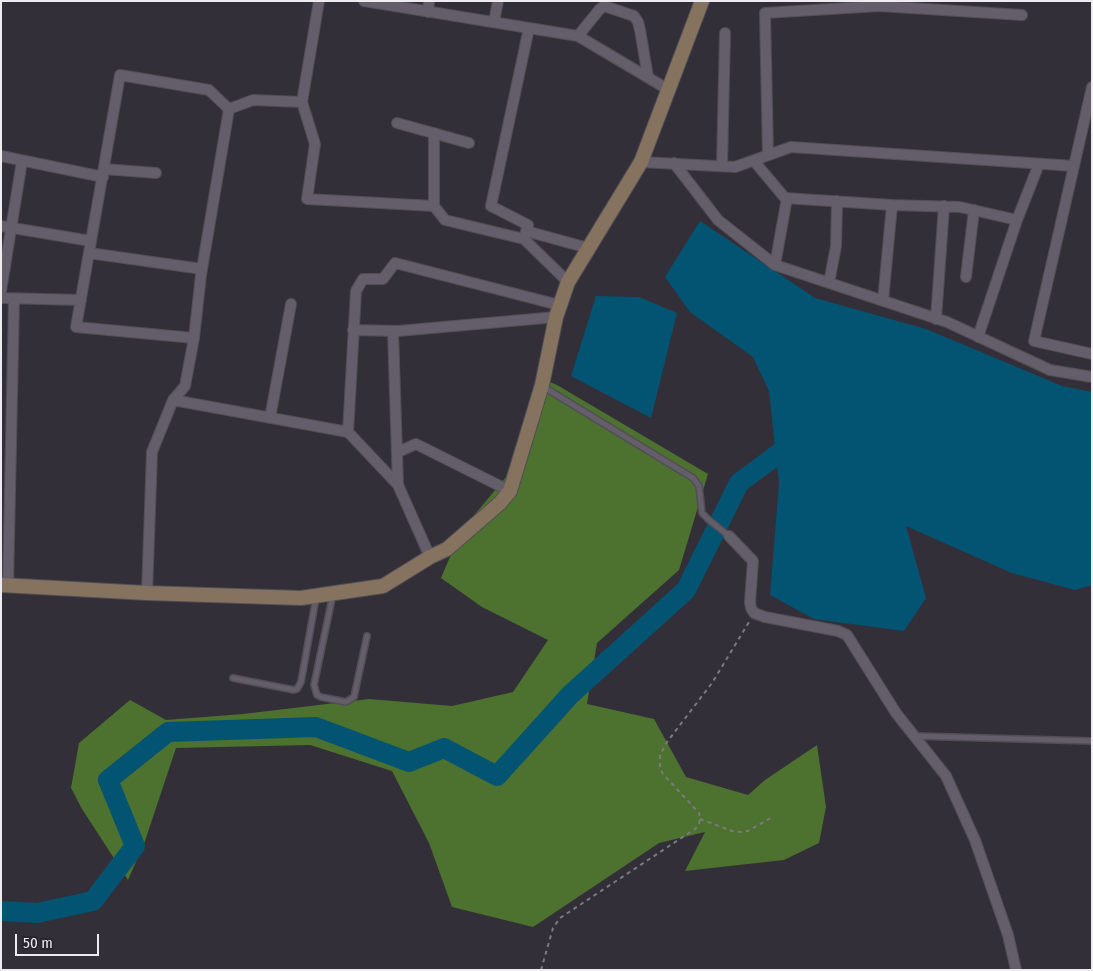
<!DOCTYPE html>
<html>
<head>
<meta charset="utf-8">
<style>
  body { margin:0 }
  #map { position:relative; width:1093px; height:971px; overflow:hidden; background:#332f38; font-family:"Fira Sans Condensed",sans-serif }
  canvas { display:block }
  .frame { position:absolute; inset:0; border:2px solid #eeebf1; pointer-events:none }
  .scale { position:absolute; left:15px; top:934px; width:84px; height:22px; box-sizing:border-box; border:2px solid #eeebf1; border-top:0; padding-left:6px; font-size:15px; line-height:18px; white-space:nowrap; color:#eeebf1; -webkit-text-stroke:4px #29252e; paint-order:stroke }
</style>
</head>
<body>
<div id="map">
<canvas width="1093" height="971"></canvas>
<div class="frame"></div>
<div class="scale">50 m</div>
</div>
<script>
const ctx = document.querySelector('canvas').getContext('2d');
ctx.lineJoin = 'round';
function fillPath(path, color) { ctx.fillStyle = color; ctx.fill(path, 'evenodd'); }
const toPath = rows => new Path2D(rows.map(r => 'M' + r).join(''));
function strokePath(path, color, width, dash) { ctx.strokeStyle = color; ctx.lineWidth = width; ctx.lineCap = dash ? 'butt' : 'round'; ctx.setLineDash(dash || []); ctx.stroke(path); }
fillPath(toPath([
  [537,377,557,385,708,474,679,570,597,643,587,704,654,719,686,777,748,795,765,780,817,745,826,807,819,843,784,860,685,871,705,832,659,843,533,927,452,907,429,843,392,771,310,745,176,748,145,841,128,880,82,809,71,788,79,743,130,700,166,720,243,714,369,699,452,706,513,692,548,640,482,607,441,578,461,531,506,477]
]), '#4d712f');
fillPath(toPath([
  [700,221,815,298,926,329,1062,386,1092,392,1092,585,1075,590,1012,573,906,526,926,598,904,631,814,619,770,595,779,483,769,391,753,357,690,312,665,277],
  [596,296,639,297,677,313,651,418,571,376]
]), '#035472');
strokePath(toPath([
  [1,911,37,913,93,901,135,846,108,780,168,732,316,727,409,762,444,748,497,776,570,695,686,590,739,483,790,445,797,447]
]), '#035472', 20);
const lane = toPath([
  [542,386,693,478,699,486,702,513,709,520,729,536],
  [333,594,314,685,317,695,321,697,346,702,354,697,367,636],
  [233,678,294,690,297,689,301,682,316,598],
  [915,736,1092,741]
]);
const street = toPath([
  [319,1,302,102,315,144,307,199,434,206,445,220,524,239,568,282],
  [364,1,578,36,669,90],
  [428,12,429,1],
  [494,22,498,1],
  [578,36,599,10,604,6,634,16,638,22,640,30,648,77],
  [1092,87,1034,341,1092,354],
  [229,109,253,100,302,102],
  [397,123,469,143],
  [434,133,434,206],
  [768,155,765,13,879,6,1022,15],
  [1,156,103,177],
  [754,161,785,198,892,205,960,207,1017,220],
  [641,162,735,167,791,147,1074,166],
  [674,163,718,220,775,265,947,322,1050,370,1092,377],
  [722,166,725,33],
  [104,169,156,173],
  [1,226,91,241],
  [526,231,588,248],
  [524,239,528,225,491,206,529,28],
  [89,253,202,269],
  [775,265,787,198],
  [966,277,974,210],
  [829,283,836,246,837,201],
  [1,291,22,161],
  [1,298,81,300],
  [883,301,892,205],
  [936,319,944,206],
  [353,330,398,331,556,317],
  [393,331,398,485],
  [978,337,1017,220,1039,164],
  [194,338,76,327,120,75,209,90,229,109],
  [173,400,348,432,398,485,430,557],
  [270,418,291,304],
  [348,432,356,291,363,279,383,279,395,263,559,305],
  [398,452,416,444,510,491],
  [729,536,753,561,750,602,751,608,754,613,765,617,838,631,847,635,896,713,946,776,975,840,1008,935,1016,970],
  [8,586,14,299],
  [147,593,152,452,173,400,185,386,194,338,201,275,229,109]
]);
const secondary = toPath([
  [1,585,147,593,301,598,383,586,430,557,447,549,500,503,510,491,542,385,556,317,568,282,641,162,702,1]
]);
strokePath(lane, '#514e56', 8);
strokePath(street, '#514e56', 12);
strokePath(secondary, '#514e56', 16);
strokePath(toPath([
  [700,819,732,831,741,832,748,831,774,816],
  [541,970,553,928,560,918,695,829,699,824,700,819,699,813,663,774,660,768,660,755,667,742,712,683,749,622]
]), '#7c7981', 2, [4, 4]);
strokePath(lane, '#635e69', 5);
strokePath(street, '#635e69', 10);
strokePath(secondary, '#85725f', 14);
</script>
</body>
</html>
